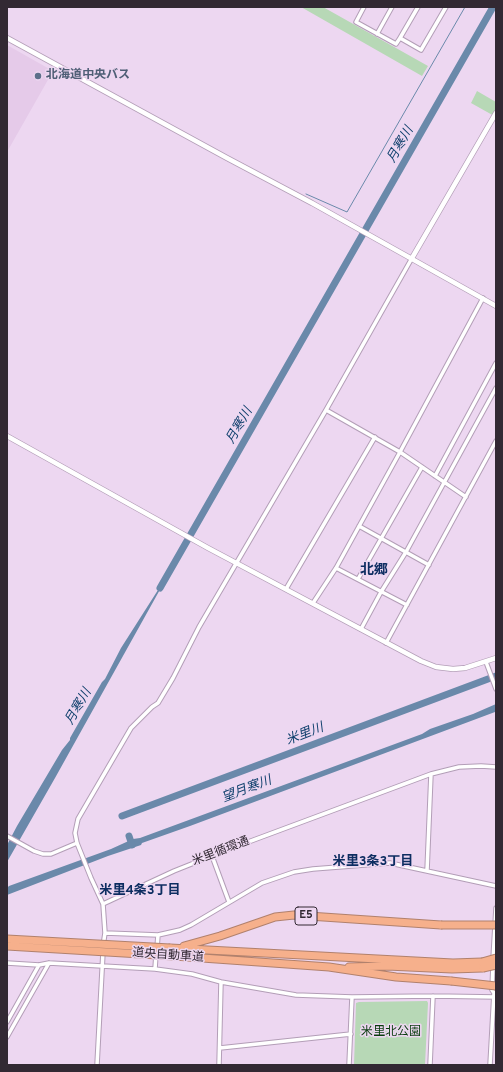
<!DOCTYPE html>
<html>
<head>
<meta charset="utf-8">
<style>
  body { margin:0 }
  #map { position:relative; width:503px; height:1072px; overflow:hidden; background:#edd7f1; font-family:Overpass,sans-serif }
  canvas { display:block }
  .frame { position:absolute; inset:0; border:8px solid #322933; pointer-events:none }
</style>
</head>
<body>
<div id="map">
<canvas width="503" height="1072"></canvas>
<div class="frame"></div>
</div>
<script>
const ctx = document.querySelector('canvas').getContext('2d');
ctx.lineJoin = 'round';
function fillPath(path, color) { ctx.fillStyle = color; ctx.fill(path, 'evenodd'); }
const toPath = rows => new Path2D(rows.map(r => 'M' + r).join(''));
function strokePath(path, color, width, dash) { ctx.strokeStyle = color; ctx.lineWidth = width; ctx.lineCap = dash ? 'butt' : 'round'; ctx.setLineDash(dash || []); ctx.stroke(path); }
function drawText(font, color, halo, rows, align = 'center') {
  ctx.font = font + ' Overpass,"Noto Sans JP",sans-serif'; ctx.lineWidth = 3; ctx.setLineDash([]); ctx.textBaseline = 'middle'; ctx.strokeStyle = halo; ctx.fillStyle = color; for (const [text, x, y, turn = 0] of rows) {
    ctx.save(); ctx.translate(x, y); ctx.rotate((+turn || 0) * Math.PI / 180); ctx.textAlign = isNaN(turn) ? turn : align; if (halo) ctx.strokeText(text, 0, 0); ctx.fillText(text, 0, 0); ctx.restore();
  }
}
fillPath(toPath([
  [7,45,53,71,7,152]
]), '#e5cae9');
fillPath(toPath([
  [301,7,323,7,428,66,422,76],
  [477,91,496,102,496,117,471,103],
  [427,1001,428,1003,425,1065,354,1065,356,1003,359,1002]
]), '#b7d8b6');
fillPath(toPath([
  [172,568,55,778,7,862,7,845,17,826,62,750,70,740,70,738,102,682,105,679,121,648],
  [496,704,495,712,190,826,142,843,141,845,108,856,7,895,7,888,9,886,111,849,133,839,140,838,422,734,430,729,473,714]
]), '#6a89aa');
strokePath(toPath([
  [306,194,347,212,465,7]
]), '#6a89aa', 1);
strokePath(toPath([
  [160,588,493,7],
  [122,816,496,676],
  [129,836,132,845]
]), '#6a89aa', 7);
const minor = toPath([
  [364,7,356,22,396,44,400,38,421,50,446,7],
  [377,34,392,7],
  [400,38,418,7],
  [326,410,400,452,466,497],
  [435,476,496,363],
  [359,526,429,565],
  [336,568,407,605],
  [358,579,422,467],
  [286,589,375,437],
  [313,603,336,568,400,452,483,298],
  [361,629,381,592,406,552,496,388],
  [386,643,496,441],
  [486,662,496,689],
  [7,836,34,851,43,854,51,854,77,843],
  [212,856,229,902],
  [427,871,431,774],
  [103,904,91,878,77,843,75,833,78,819,131,728,152,707,158,703,173,678,199,627,326,410,412,258],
  [105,933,158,935,180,930,191,925,262,883,294,872,313,869,390,863,496,886],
  [103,946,105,933,103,904,174,871,224,851,431,774,459,767,481,766,496,767],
  [157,948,158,935],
  [493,959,496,908],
  [7,963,39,965,49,963,155,969,192,974,221,982,296,995,352,997,433,996,496,997],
  [155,969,156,954],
  [7,1022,39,965],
  [7,1037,49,963],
  [220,1048,351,1034],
  [97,1065,103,952],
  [219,1065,221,982],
  [349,1065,352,997],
  [430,1065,433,996],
  [490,1065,494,993,492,990,493,965]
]);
const tertiary = toPath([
  [7,38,227,158,312,203,496,306],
  [412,258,496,113],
  [7,436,208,548,421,661,436,667,453,669,465,668,496,658]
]);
const motorway = toPath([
  [184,946,220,936,275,917,294,915,441,925],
  [170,948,453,963,482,962],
  [174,956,329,967,396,977,451,981],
  [349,967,387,966,452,969,483,968]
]);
strokePath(minor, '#b39eb7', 5.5);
strokePath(tertiary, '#b39eb7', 6);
strokePath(motorway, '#b1816d', 9);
strokePath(minor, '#fff', 3.5);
strokePath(tertiary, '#fff', 4.5);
strokePath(motorway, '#f6b08c', 7);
const motorwayBridge = toPath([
  [441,925,496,925],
  [7,939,170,948],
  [7,946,174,956],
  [482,962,496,958],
  [483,968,496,965],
  [451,981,496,986]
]);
strokePath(motorwayBridge, '#b1816d', 9, []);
strokePath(motorwayBridge, '#f6b08c', 7);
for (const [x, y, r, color] of [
  [38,76,4,"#5c6f8a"]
]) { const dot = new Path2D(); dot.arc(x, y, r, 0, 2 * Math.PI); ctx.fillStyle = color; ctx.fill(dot); strokePath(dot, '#edd7f1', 1.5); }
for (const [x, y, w] of [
  [306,916,22]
]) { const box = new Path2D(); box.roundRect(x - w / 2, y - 9, w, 18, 3); ctx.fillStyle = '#edd7f1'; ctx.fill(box); strokePath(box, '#322933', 1); }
drawText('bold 11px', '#322933', null, [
  ["E5",306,916]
]);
drawText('bold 12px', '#4e5e75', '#edd7f1', [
  ["北海道中央バス",46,76]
], 'left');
drawText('12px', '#322933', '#edd7f1', [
  ["米里循環通",221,852,-21],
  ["道央自動車道",168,956,4]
]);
drawText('12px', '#093d0e', '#edd7f1', [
  ["米里北公園",391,1033]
]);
drawText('italic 13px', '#10406d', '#edd7f1', [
  ["月寒川",401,145,-60],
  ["月寒川",240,426,-60],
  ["月寒川",79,707,-60],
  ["米里川",305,735,-21],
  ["望月寒川",247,790,-21]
]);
drawText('bold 13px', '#0d2d61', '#edd7f1', [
  ["米里3条3丁目",373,862],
  ["米里4条3丁目",140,891]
]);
drawText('bold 14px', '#0d2d61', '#edd7f1', [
  ["北郷",374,571]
]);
</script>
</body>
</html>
